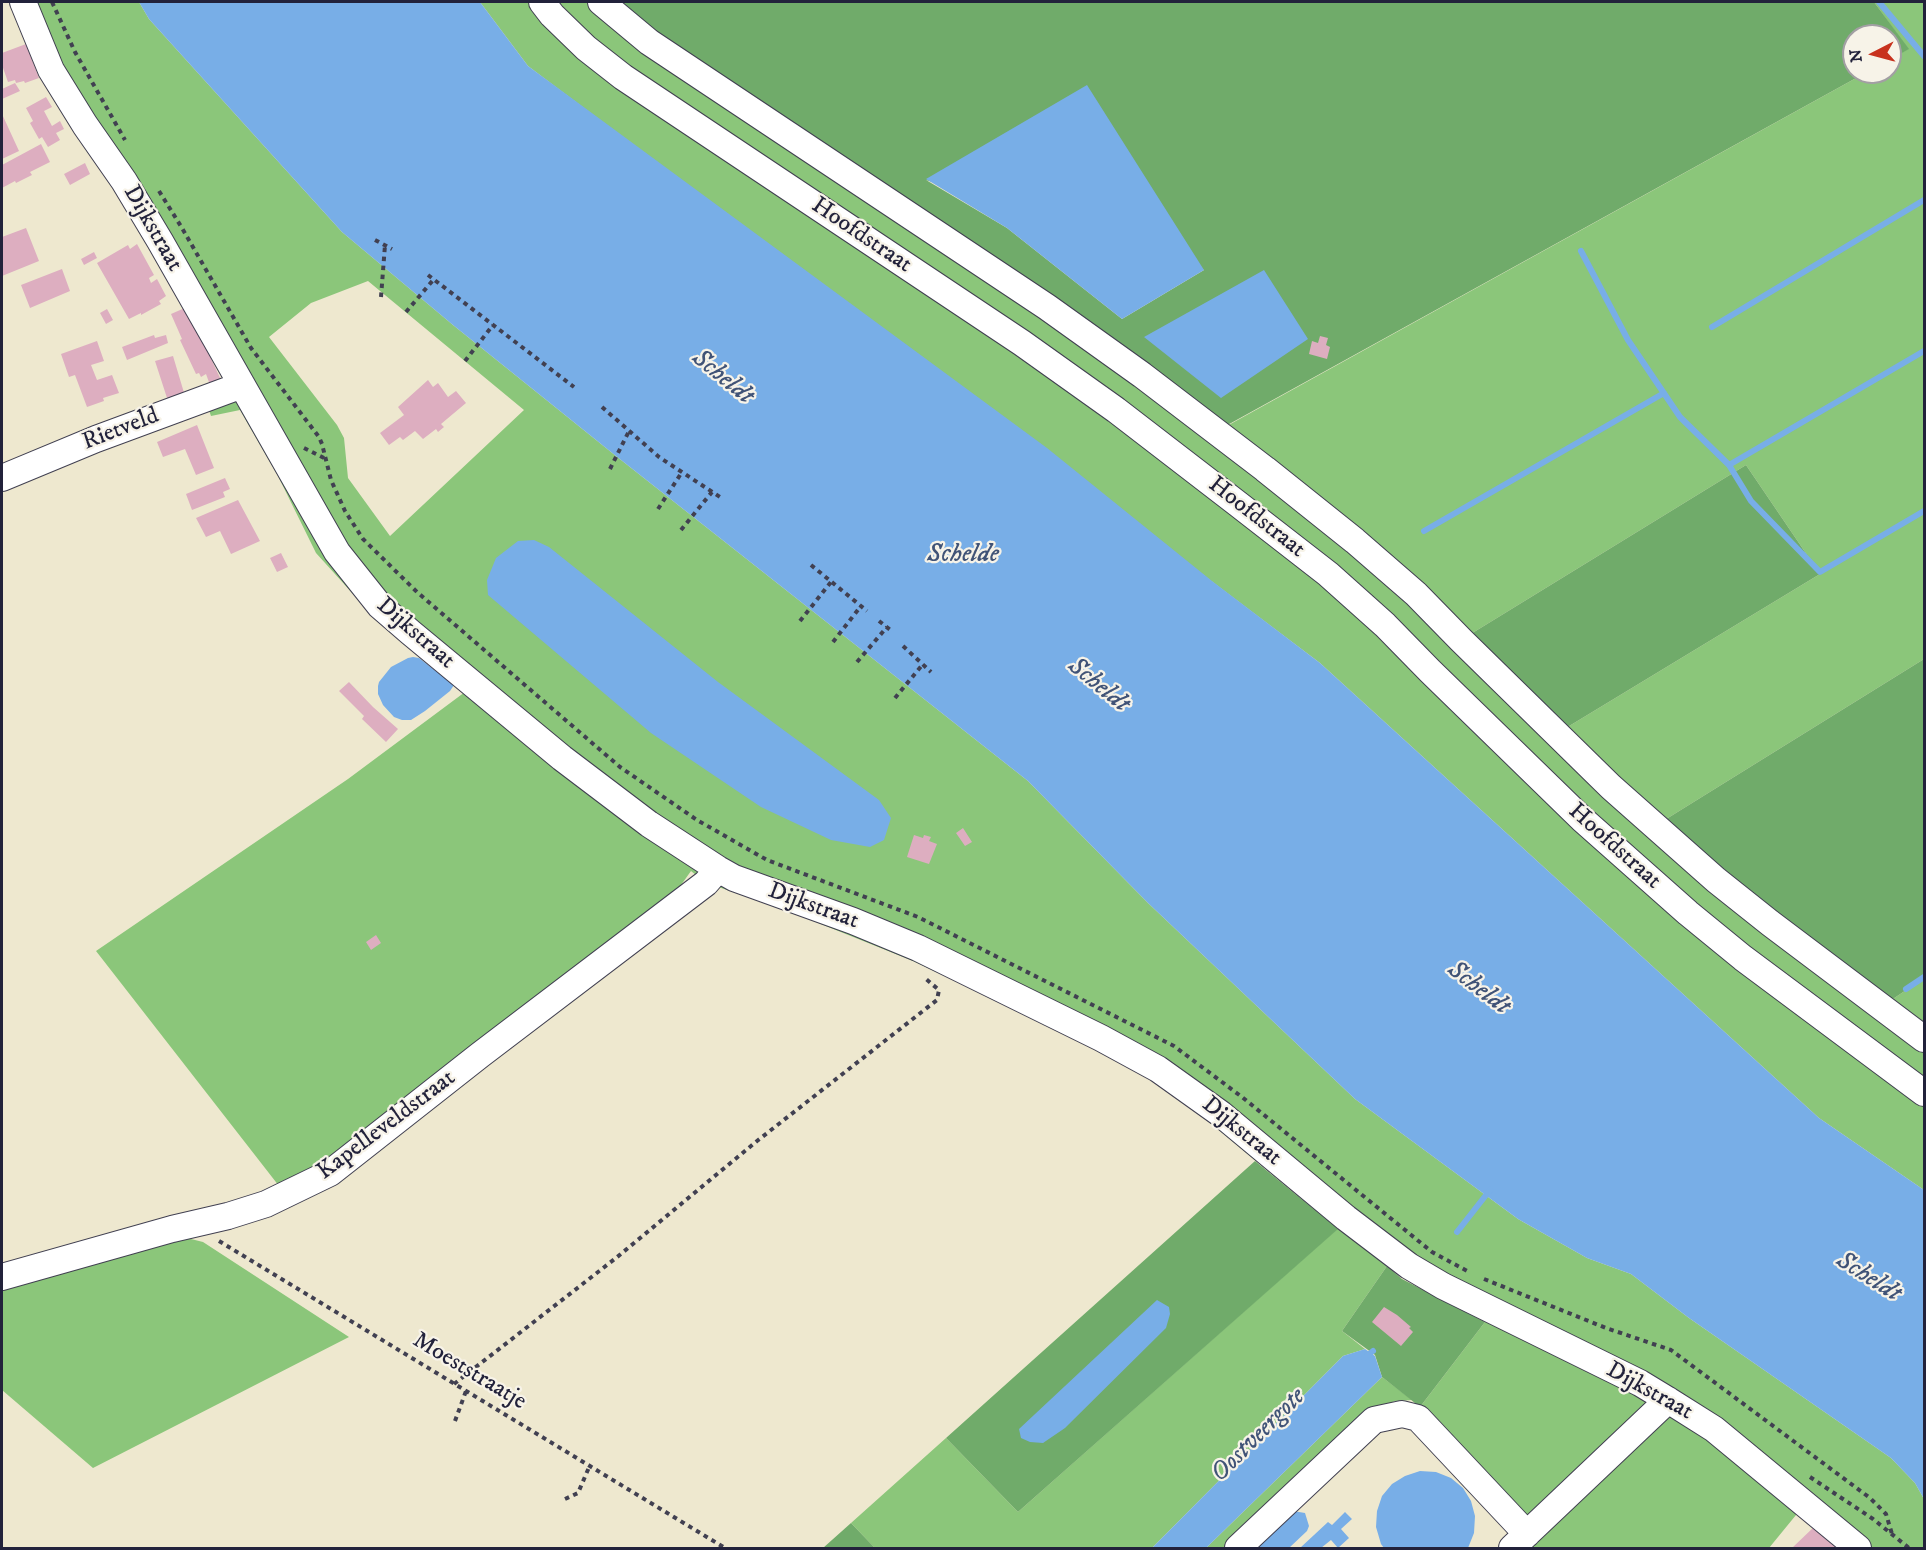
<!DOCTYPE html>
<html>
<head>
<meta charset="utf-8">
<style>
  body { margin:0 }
  #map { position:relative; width:1926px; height:1550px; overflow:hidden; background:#eee8cf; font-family:"IM FELL DW Pica",serif }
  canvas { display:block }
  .frame { position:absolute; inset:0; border:3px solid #22223b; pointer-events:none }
  .north { position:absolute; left:1842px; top:24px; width:60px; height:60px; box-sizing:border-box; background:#f7f3e8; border:2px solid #a29fa3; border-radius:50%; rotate:264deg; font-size:16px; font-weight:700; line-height:24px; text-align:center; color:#22223b }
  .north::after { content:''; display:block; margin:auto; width:21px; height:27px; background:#c8321e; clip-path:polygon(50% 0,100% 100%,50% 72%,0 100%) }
</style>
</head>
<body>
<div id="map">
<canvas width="1926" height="1550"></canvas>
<div class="frame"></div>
<div class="north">N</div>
</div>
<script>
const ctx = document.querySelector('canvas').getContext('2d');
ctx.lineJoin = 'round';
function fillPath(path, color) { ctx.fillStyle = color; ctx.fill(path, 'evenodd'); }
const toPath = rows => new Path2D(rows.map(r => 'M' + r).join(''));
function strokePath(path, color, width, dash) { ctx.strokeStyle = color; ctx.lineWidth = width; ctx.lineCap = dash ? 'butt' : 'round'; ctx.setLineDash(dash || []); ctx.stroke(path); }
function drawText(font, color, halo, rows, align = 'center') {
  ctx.font = font + ' "IM FELL DW Pica",serif'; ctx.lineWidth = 4.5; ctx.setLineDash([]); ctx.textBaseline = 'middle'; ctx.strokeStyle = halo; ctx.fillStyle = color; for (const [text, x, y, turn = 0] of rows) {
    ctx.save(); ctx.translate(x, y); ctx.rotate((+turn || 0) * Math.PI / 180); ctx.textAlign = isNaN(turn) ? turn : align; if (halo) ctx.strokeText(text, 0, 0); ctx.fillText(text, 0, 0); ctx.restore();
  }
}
fillPath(toPath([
  [28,2,139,2,149,19,342,232,453,325,616,456,1028,781,1148,903,1355,1099,1518,1219,1587,1258,1631,1274,1689,1318,1891,1458,1915,1483,1924,1499,1924,1548,1858,1548,1805,1504,1769,1548,1512,1548,1516,1510,1420,1407,1485,1322,1437,1298,1387,1266,1342,1331,1365,1349,1343,1356,1152,1548,875,1548,851,1523,946,1438,1018,1512,1337,1229,1213,1125,1157,1082,1098,1048,913,961,776,906,706,883,691,871,676,892,328,1160,279,1186,96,951,348,779,465,692,372,615,316,553,278,476,240,410,211,416,207,404,233,398,246,402,73,99],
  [368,281,524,410,390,536,348,478,344,438,337,425,269,337,311,303],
  [480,2,589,2,1138,382,1350,550,1924,1050,1924,1190,1819,1118,1320,663,528,66],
  [1874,2,1924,2,1924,659,1655,826,1556,734,1820,574,1746,465,1461,640,1216,432,1867,72,1890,72,1890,60,1908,49],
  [1924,978,1924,1039,1881,1007],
  [179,1236,203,1242,349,1337,93,1468,2,1390,2,1289],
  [1382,1377,1412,1400,1395,1401,1380,1407,1228,1548,1206,1548]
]), '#8bc67a');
fillPath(toPath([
  [612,2,1874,2,1909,49,1890,60,1890,36,1854,36,1854,72,1867,72,1222,428],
  [926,180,1204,270,1122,319,1007,228],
  [1746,465,1820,574,1556,734,1461,640],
  [1924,659,1924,978,1881,1007,1655,826],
  [1255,1161,1338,1229,1018,1512,946,1438],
  [1387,1266,1402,1279,1485,1322,1420,1407,1382,1377,1375,1355,1342,1331],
  [851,1523,875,1548,823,1548]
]), '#70ab6a');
fillPath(toPath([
  [139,2,480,2,528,66,1047,448,1212,581,1320,663,1819,1118,1924,1190,1924,1499,1915,1483,1891,1458,1689,1318,1631,1274,1587,1258,1518,1219,1355,1099,1148,903,1028,781,616,456,453,325,342,232,149,19],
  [1087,85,1204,270,1122,319,1007,228,926,179],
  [1264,270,1308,339,1221,398,1144,337],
  [534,540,549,547,718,682,879,800,891,818,884,840,870,847,831,840,761,807,651,733,488,595,487,580,496,558,518,541],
  [413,657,419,658,441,675,453,680,454,685,450,691,425,711,411,720,402,720,394,717,383,705,378,694,378,686,379,682,391,667,408,658],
  [1157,1300,1169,1307,1170,1314,1166,1328,1065,1428,1043,1443,1030,1442,1021,1438,1019,1429],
  [1365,1349,1375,1356,1382,1377,1206,1548,1152,1548,1343,1356],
  [1420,1471,1436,1472,1451,1478,1463,1488,1471,1501,1475,1516,1474,1533,1468,1548,1384,1548,1381,1544,1376,1527,1377,1511,1382,1496,1392,1484,1405,1476],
  [1293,1511,1305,1513,1309,1526,1307,1531,1289,1548,1251,1548],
  [1345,1512,1352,1519,1341,1529,1349,1538,1338,1548,1331,1540,1321,1548,1300,1548,1328,1522,1332,1525]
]), '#78aee7');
strokePath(toPath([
  [1879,2,1924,56],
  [1581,251,1628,340,1680,417,1729,465],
  [1712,327,1924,200],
  [1924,351,1729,465,1751,501,1820,572,1924,511],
  [1424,531,1664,393],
  [1906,989,1924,977],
  [1457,1232,1490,1190],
  [1364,1358,1373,1351]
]), '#78aee7', 6);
fillPath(toPath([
  [26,44,39,78,25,83,24,81,16,83,15,80,8,82,2,65,2,53],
  [15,83,20,91,2,99,2,89],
  [46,97,52,107,44,111,52,126,60,121,64,129,56,133,60,140,48,147,42,137,39,139,30,123,33,121,26,108],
  [2,114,19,151,2,159],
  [41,144,50,162,30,172,32,175,16,183,15,181,2,188,2,165],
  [85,163,90,174,70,185,64,174],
  [26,228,39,261,2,276,2,237],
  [137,244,154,275,149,278,151,283,157,279,166,296,159,301,161,304,141,315,141,313,129,319,97,263,128,245,130,249],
  [94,252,97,258,84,265,81,259],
  [62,269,70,291,30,308,21,285],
  [187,307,221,380,210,385,206,374,201,377,199,373,196,374,180,340,182,339,171,314],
  [107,309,113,320,106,324,100,313],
  [154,335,155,338,166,335,168,343,127,360,122,347],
  [1320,336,1328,338,1326,345,1330,347,1327,359,1309,354,1312,341,1318,343],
  [97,341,104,361,91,365,97,380,112,375,119,393,103,398,104,401,87,407,75,375,69,377,61,354],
  [173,356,185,396,168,401,155,361],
  [428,380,433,387,438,383,448,397,456,391,466,403,441,424,444,427,438,432,436,429,423,439,415,431,403,440,400,437,389,445,380,433,404,415,398,407],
  [197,425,214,468,196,475,185,449,163,457,157,442],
  [225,478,230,489,223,492,225,497,192,510,186,494],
  [238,500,260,541,231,554,220,531,206,537,196,518],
  [281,553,288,567,277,572,270,558],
  [349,682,373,707,398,729,386,742,362,719,364,716,339,691],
  [963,828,972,842,965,846,956,833],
  [914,835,923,838,924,835,931,837,929,841,937,844,929,864,907,857],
  [376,935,381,943,371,950,366,942],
  [1384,1307,1397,1315,1411,1327,1409,1328,1413,1332,1401,1346,1372,1322],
  [1815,1526,1840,1548,1792,1548]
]), '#ddaec0');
const minor = toPath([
  [23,2,51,70,85,125,124,181,160,241,337,552,380,606,410,632,562,758,649,824,718,869,734,878,853,921,918,948,1101,1038,1158,1069,1221,1114,1346,1218,1409,1266,1443,1286,1640,1383,1668,1400,1714,1429,1858,1548],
  [542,2,552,15,586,48,623,77,1022,343,1116,410,1238,504,1328,574,1385,625,1430,671,1582,819,1688,913,1743,958,1924,1093],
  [601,2,649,42,1047,307,1142,375,1265,469,1355,541,1416,594,1461,640,1611,787,1716,880,1770,923,1924,1039],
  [2,478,96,439,242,385],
  [2,1277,172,1229,228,1216,266,1204,330,1173,480,1055,706,883,718,869],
  [1238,1548,1374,1420,1402,1414,1418,1418,1527,1534],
  [1512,1548,1668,1400]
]);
strokePath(minor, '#414051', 28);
strokePath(toPath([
  [52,2,75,52,125,140],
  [159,191,182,228,251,348,319,437,322,444,331,480,345,511,363,539,417,592,620,767,697,820,767,860,918,917,1174,1046,1242,1097,1432,1252,1469,1272],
  [375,240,392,249],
  [428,275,574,387],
  [381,297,385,245],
  [406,312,434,279],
  [465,361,493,325],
  [602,407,659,457,720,497],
  [304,448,324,458],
  [610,469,629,431],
  [658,509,682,472],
  [681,530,712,492],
  [811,565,867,611],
  [800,621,831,582],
  [879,621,893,632],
  [833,642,861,606],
  [903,646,931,672],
  [857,662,887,627],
  [895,698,923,664],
  [219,1241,725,1548],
  [1484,1279,1606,1328,1671,1350,1870,1498,1886,1514,1892,1534],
  [454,1384,616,1258,757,1141,937,1000,939,990,926,979],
  [455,1421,466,1391],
  [1810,1477,1873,1519,1909,1548],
  [565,1499,578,1493,590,1465]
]), '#414051', 4, [4.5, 4.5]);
strokePath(minor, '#fff', 26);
drawText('24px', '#22223b', '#f7f3e8', [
  ["Dijkstraat",152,229,60],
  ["Hoofdstraat",861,236,34],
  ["Rietveld",121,430,-21],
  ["Hoofdstraat",1256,518,38],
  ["Dijkstraat",415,634,41],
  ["Hoofdstraat",1614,847,42],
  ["Dijkstraat",813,907,20],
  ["Kapelleveldstraat",387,1126,-37],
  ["Dijkstraat",1241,1132,39],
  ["Moeststraatje",469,1372,31],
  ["Dijkstraat",1649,1392,29]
]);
drawText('italic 26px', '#405377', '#f7f3e8', [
  ["Scheldt",722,378,39],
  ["Schelde",963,556],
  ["Scheldt",1098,686,39],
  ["Scheldt",1478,989,37],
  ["Scheldt",1868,1278,32],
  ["Oostveergote",1259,1436,-45]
]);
</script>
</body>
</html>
